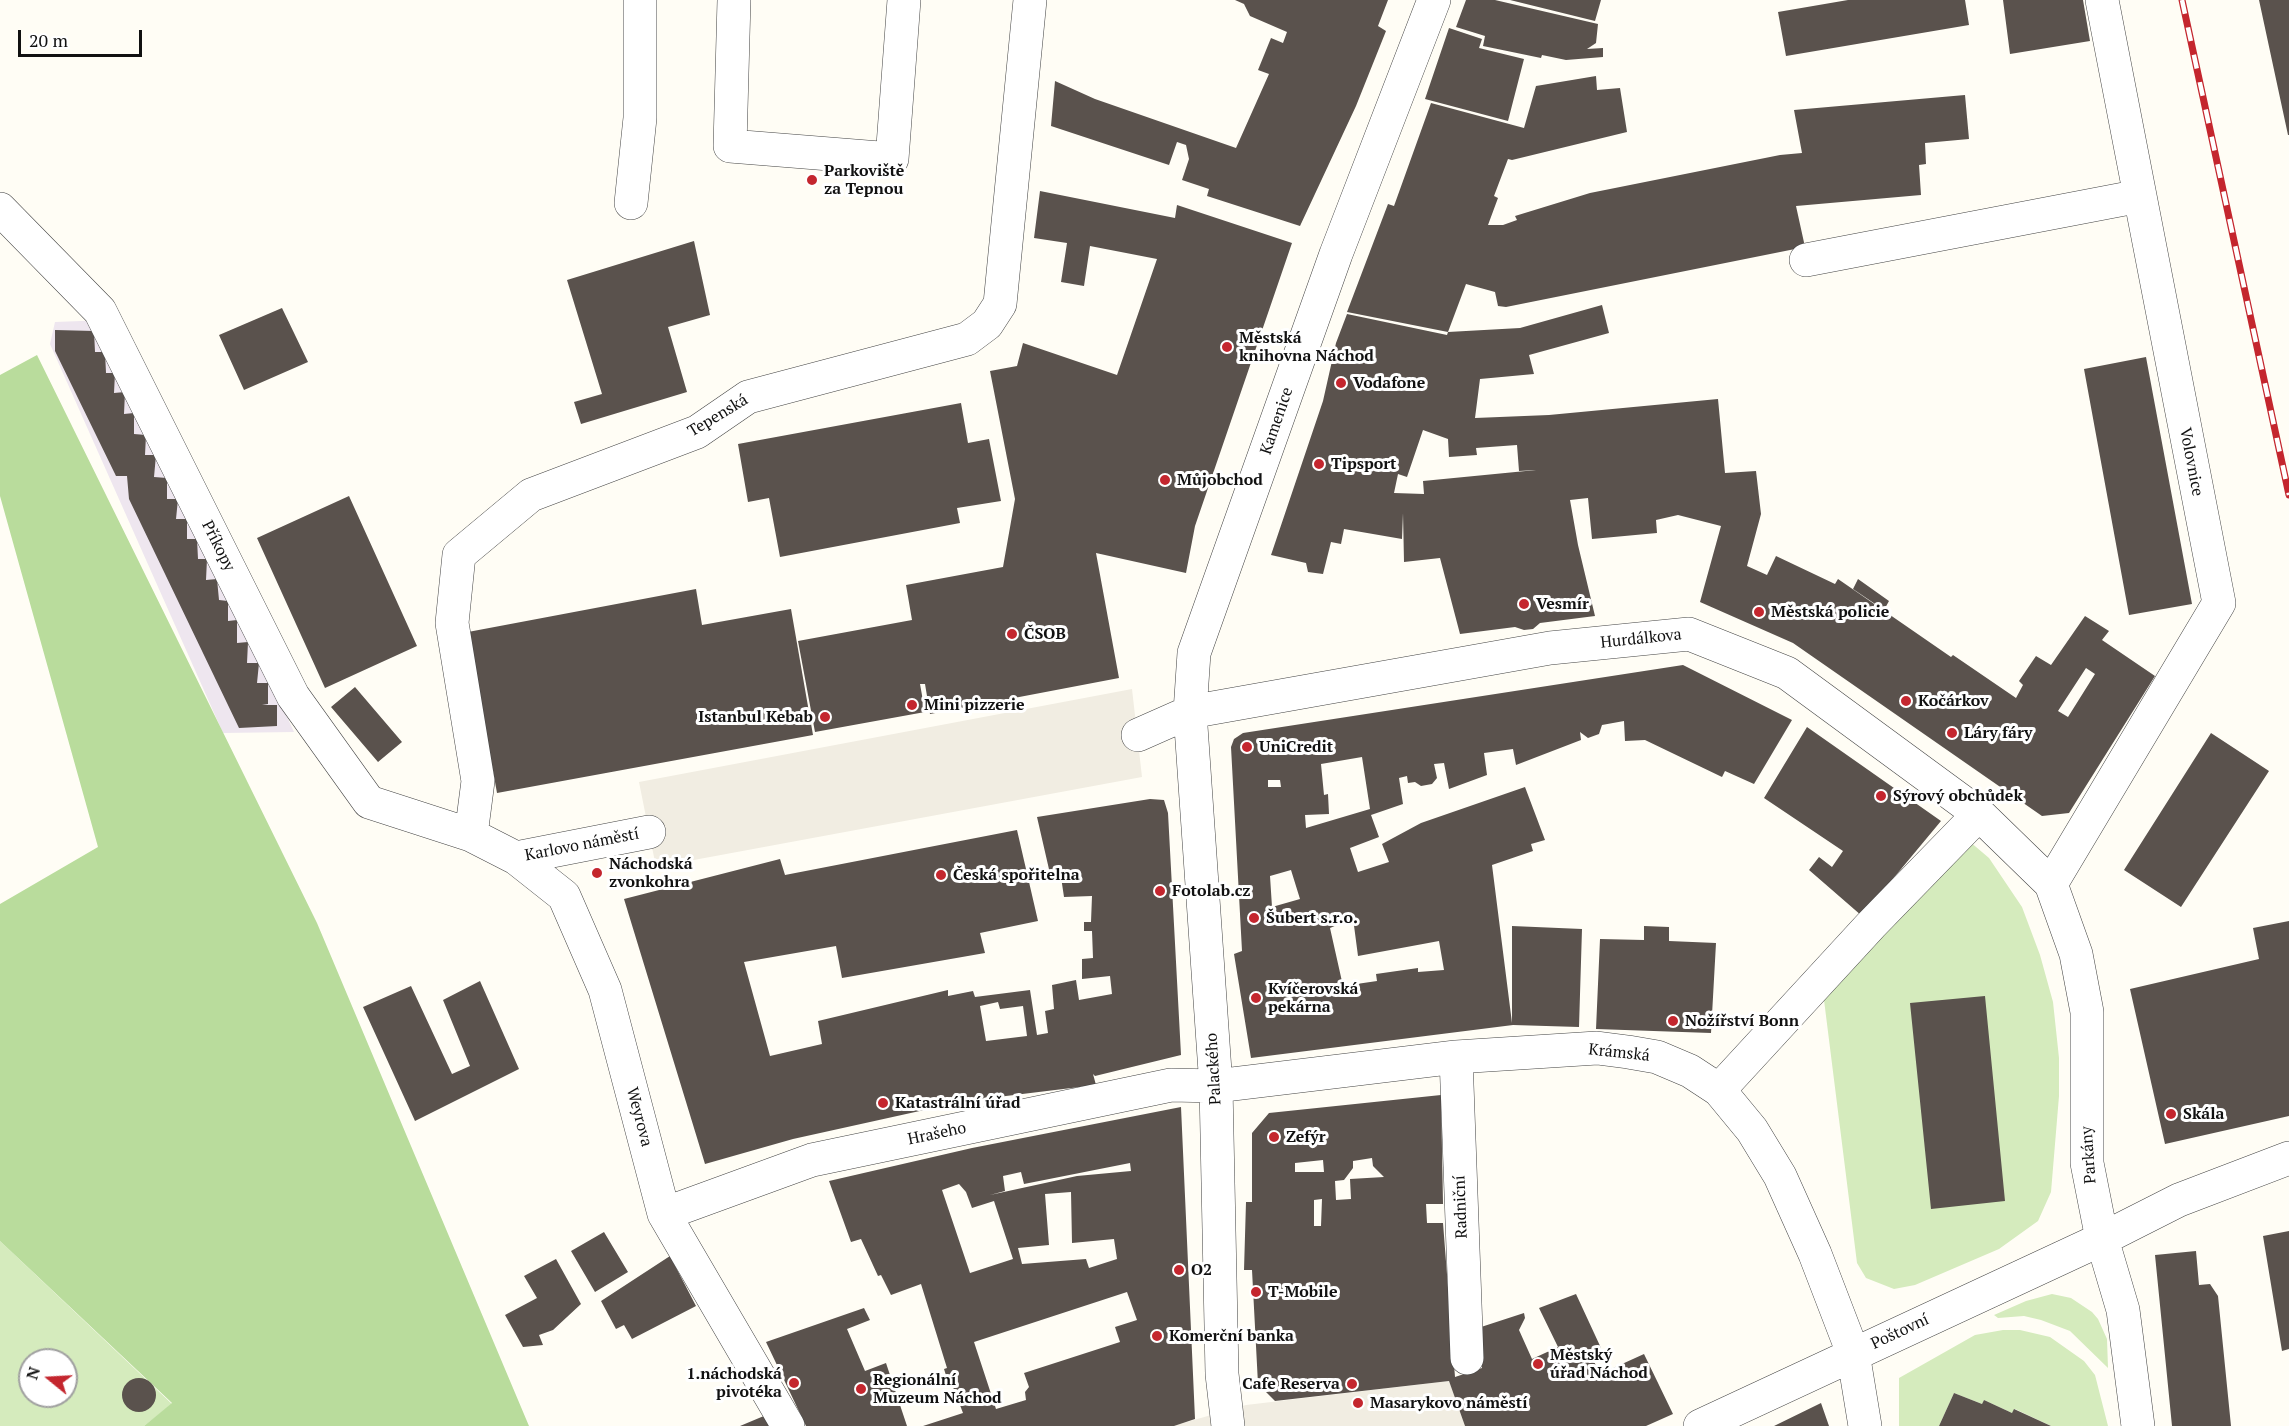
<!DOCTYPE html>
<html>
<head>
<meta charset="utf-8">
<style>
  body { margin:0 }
  #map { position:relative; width:2289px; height:1426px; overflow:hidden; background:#fffdf5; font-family:"PT Serif",serif }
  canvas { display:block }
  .north { position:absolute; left:18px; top:1348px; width:60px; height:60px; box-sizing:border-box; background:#fff; border:2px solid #a0a0a0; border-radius:50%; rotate:288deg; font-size:16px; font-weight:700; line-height:24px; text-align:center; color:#111 }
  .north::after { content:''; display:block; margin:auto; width:21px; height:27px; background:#c4262e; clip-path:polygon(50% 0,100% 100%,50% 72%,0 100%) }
  .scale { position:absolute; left:18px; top:30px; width:124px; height:27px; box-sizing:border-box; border:3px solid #111; border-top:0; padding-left:8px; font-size:18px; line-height:21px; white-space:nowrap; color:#111; -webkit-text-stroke:4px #fff; paint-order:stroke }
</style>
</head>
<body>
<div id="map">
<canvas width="2289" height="1426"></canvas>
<div class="north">N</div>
<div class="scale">20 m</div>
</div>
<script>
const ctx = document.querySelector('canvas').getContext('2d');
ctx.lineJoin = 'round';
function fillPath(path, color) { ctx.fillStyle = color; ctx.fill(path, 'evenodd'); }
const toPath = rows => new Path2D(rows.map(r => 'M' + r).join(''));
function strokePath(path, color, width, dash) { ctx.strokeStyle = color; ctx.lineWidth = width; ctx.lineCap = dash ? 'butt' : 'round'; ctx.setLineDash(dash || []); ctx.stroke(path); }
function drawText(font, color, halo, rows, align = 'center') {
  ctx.font = font + ' "PT Serif",serif'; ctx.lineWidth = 6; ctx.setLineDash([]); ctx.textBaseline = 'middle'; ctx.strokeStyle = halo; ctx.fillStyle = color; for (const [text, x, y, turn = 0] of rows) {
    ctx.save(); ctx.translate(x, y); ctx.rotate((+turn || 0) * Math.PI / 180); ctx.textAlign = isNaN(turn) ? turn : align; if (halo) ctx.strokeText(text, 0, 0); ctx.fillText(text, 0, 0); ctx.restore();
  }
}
fillPath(toPath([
  [107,320,294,732,223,733,50,344,55,322]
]), '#eee6ef');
fillPath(toPath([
  [1969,841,1989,858,2022,907,2040,955,2053,1002,2059,1058,2059,1096,2051,1192,2038,1221,1999,1249,1915,1285,1894,1289,1866,1278,1857,1263,1823,992],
  [0,1241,172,1404,144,1426,0,1426],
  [30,1360,66,1360,66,1396,30,1396],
  [2052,1294,2071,1298,2092,1312,2098,1319,2107,1339,2108,1368,2070,1331,2041,1320,2024,1316,1998,1318,1994,1315,2026,1301],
  [2003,1330,2020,1330,2050,1337,2084,1361,2095,1375,2108,1426,2051,1426,2015,1409,2012,1413,1984,1400,1982,1404,1954,1393,1939,1426,1899,1426,1899,1378,1975,1335]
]), '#d5ebbd');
fillPath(toPath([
  [37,355,317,923,529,1426,144,1426,172,1403,0,1241,0,904,98,847,0,496,0,375]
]), '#b9dc9c');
fillPath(toPath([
  [1132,689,1142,777,656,867,639,782],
  [1449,1381,1465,1426,1173,1426,1246,1405]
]), '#f1ede2');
fillPath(toPath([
  [1235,0,1388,0,1378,26,1386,31,1356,106,1300,226,1207,196,1209,189,1182,180,1189,159,1186,145,1177,142,1169,165,1051,126,1055,81,1095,99,1236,148,1269,74,1258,70,1271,38,1283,43,1287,32,1250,16,1244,4],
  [1466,0,1495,0,1598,24,1596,43,1587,49,1603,48,1603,57,1566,60,1542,55,1541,58,1483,46,1485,36,1456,27],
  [1510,0,1601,0,1595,21],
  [1848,0,1965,0,1969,25,1786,56,1778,12],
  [2003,0,2083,0,2090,41,2010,54],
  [2259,0,2289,0,2289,135,2288,135],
  [1449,28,1482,39,1479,48,1524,59,1508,121,1425,99],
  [1596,76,1597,90,1620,88,1627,132,1512,160,1508,159,1494,196,1498,198,1488,225,1503,225,1517,220,1515,216,1590,193,1780,155,1802,153,1794,110,1965,95,1969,139,1925,143,1926,164,1919,165,1921,195,1796,206,1805,247,1506,307,1498,306,1495,292,1466,284,1448,332,1347,312,1388,204,1394,206,1431,103,1524,128,1536,86],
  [1040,191,1175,218,1177,205,1292,243,1195,526,1186,573,1096,553,1119,678,930,714,925,684,920,684,925,712,815,732,798,641,912,620,906,585,1003,567,1015,499,990,371,1017,366,1023,343,1117,375,1157,259,1090,246,1084,286,1061,282,1067,243,1034,238],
  [694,241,710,315,668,327,687,392,581,424,574,402,602,394,567,280],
  [1602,305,1609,333,1529,355,1534,374,1480,379,1475,418,1549,415,1718,399,1725,473,1756,471,1761,514,1747,566,1767,575,1776,556,1835,584,1838,579,1951,657,1953,655,2016,698,2023,685,2019,681,2036,656,2051,665,2085,616,2109,631,2102,640,2155,676,2069,813,2042,816,1793,643,1700,602,1721,526,1678,515,1656,520,1657,533,1592,539,1588,498,1570,500,1578,545,1595,616,1540,623,1533,629,1524,630,1515,627,1460,634,1440,558,1404,562,1403,513,1402,539,1344,529,1341,544,1331,542,1323,574,1308,572,1306,563,1271,555,1323,401,1336,343,1347,314,1447,335,1448,332,1520,328],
  [1423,430,1448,439,1449,457,1477,455,1476,448,1517,445,1519,471,1536,470,1423,481,1424,494,1394,493,1398,474,1407,477],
  [2086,668,2095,674,2068,717,2058,711],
  [282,308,308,362,244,390,219,335],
  [55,330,94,331,95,352,105,352,106,373,115,373,114,393,125,392,124,414,134,413,134,434,146,435,145,455,156,455,154,477,167,478,167,499,178,499,176,519,187,519,187,539,197,539,198,559,207,559,206,580,217,579,219,600,228,601,228,621,237,620,237,643,248,642,247,663,259,663,257,683,268,683,268,704,262,705,277,705,277,726,239,728,129,499,127,476,116,476,55,351],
  [2146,357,2192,604,2129,615,2084,369],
  [961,403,968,443,989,439,1001,501,957,508,960,523,780,557,769,498,748,502,738,444],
  [349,496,417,646,325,688,257,538],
  [1858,579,1889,601,1884,610,1853,589],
  [696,589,702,625,791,609,813,735,497,793,468,632],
  [1683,665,1792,720,1754,784,1725,771,1722,777,1645,740,1625,741,1624,721,1602,725,1599,734,1588,738,1580,732,1581,740,1516,765,1513,749,1484,753,1487,775,1449,789,1444,763,1434,764,1437,778,1432,784,1421,786,1415,782,1408,783,1407,776,1399,778,1403,804,1371,815,1379,837,1350,848,1358,872,1389,862,1382,844,1421,823,1525,787,1545,840,1531,844,1533,851,1492,865,1512,1023,1512,926,1582,929,1579,1027,1513,1025,1251,1058,1234,954,1242,951,1231,747,1234,739,1243,733],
  [1362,757,1370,809,1306,828,1305,815,1329,814,1328,794,1324,795,1321,764],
  [1268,780,1280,780,1281,787,1268,787],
  [1291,870,1300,899,1272,907,1270,876],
  [1353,918,1358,956,1439,941,1444,970,1418,972,1418,968,1376,974,1377,981,1343,986,1330,928],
  [355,687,402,742,378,762,331,707],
  [1807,727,1941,821,1862,916,1809,870,1819,857,1832,867,1843,851,1764,798],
  [2211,733,2269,771,2181,907,2124,870],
  [1150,799,1164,800,1168,813,1181,1055,1095,1076,1093,1074,1096,1085,965,1101,793,1139,705,1164,624,899,780,859,785,875,1017,830,1038,921,980,933,985,953,842,978,836,946,744,962,770,1056,822,1044,818,1021,948,990,948,996,973,991,975,997,1030,990,1037,1035,1048,1033,1045,1011,1054,1009,1052,985,1076,980,1079,1000,1112,994,1110,976,1082,979,1082,959,1093,958,1092,931,1084,931,1084,922,1091,922,1092,896,1064,897,1061,877,1051,878,1037,817],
  [998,1002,1000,1009,1023,1006,1027,1036,986,1041,980,1006],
  [2289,921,2289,1116,2165,1144,2130,989,2259,959,2253,928],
  [1644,926,1669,927,1669,941,1716,943,1711,1033,1596,1029,1600,939,1644,940],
  [480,981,519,1069,415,1121,363,1007,411,986,452,1074,470,1066,443,1000],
  [1985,996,2005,1201,1931,1209,1910,1003],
  [1441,1095,1443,1204,1426,1204,1427,1223,1443,1223,1455,1377,1482,1368,1478,1328,1524,1313,1525,1318,1519,1330,1532,1359,1558,1347,1539,1308,1576,1294,1601,1348,1590,1353,1600,1374,1644,1354,1673,1414,1646,1426,1465,1426,1449,1381,1275,1401,1258,1384,1252,1270,1244,1270,1246,1202,1252,1202,1252,1133,1269,1113],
  [1372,1158,1373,1166,1384,1177,1350,1179,1351,1199,1336,1200,1335,1181,1344,1180,1353,1168,1353,1161],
  [1323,1160,1324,1172,1295,1172,1295,1163],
  [1322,1199,1321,1226,1314,1226,1314,1200],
  [1181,1107,1195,1419,1174,1426,923,1426,963,1413,953,1387,950,1388,944,1369,947,1368,921,1284,891,1295,881,1275,878,1276,861,1239,851,1242,829,1181,972,1148],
  [1130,1163,1131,1171,1077,1176,990,1195,1005,1191,1003,1176,1021,1172,1024,1184],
  [959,1184,966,1192,972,1208,994,1201,1013,1259,970,1273,942,1190],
  [1071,1192,1072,1243,1114,1239,1117,1259,1089,1268,1086,1259,1022,1264,1018,1248,1049,1245,1045,1194],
  [1127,1292,1137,1320,1115,1327,1120,1342,1024,1373,1029,1387,1025,1392,1026,1400,996,1409,974,1342],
  [2289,1231,2289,1349,2282,1351,2263,1236],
  [604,1232,628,1272,595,1292,571,1251],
  [2196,1251,2199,1285,2210,1284,2218,1296,2231,1426,2172,1426,2155,1255],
  [670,1256,696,1306,632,1339,624,1325,616,1329,601,1301],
  [556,1259,581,1304,553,1330,539,1335,543,1345,523,1347,505,1315,537,1298,524,1276],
  [864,1308,870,1320,847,1329,865,1371,886,1363,907,1426,806,1426,766,1342],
  '122 1395a17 17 0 1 1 34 0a17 17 0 1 1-34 0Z',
  [1954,1393,1982,1404,1984,1400,2012,1413,2014,1409,2051,1426,1939,1426],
  [1821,1403,1829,1426,1774,1426],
  [771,1413,777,1426,740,1426]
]), '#5a524d');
const minor = toPath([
  [734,0,730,146,892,159,904,0],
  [631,203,640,118,640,0],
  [0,209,100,311,293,696,369,802,471,835,516,858,564,896,605,990,664,1214,788,1426],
  [1806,260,2140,196],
  [1138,735,1190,712,1550,648,1689,634,1787,673,1979,814,2051,884,2076,954,2087,1012,2087,1163,2102,1239,2123,1310,2138,1426],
  [471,835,478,781,452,623,459,555,531,495,697,432,748,397,967,339,987,324,1000,304,1030,0],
  [516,858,649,832],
  [2051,884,2219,603,2102,0],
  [1456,1057,1467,1358],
  [1719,1090,1871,925,1979,814],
  [664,1214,812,1160,1171,1085,1216,1086,1456,1057,1597,1048,1628,1052,1657,1057,1690,1071,1719,1090,1752,1130,1780,1176,1815,1254,1853,1353,1865,1426],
  [1228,1426,1222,1374,1216,1086,1190,712,1194,653,1336,254,1434,0],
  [1700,1426,2102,1239,2179,1200,2289,1158]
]);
strokePath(minor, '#444', 34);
strokePath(minor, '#fff', 33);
const rail = toPath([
  [2182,0,2289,495]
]);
strokePath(rail, '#c4262e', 7);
strokePath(rail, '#fff', 4.5, [14]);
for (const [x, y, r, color] of [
  [812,180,6,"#c4262e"],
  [1227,347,6,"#c4262e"],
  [1341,383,6,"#c4262e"],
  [1319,464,6,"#c4262e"],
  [1165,480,6,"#c4262e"],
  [1524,604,6,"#c4262e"],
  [1759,612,6,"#c4262e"],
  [1012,634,6,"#c4262e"],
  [1906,701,6,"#c4262e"],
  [912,705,6,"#c4262e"],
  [825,717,6,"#c4262e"],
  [1952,733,6,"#c4262e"],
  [1247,747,6,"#c4262e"],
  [1881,796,6,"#c4262e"],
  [597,873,6,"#c4262e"],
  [941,875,6,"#c4262e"],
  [1160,891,6,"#c4262e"],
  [1254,918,6,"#c4262e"],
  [1256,998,6,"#c4262e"],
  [1673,1021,6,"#c4262e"],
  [883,1103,6,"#c4262e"],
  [2171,1114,6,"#c4262e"],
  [1274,1137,6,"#c4262e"],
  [1179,1270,6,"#c4262e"],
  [1256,1292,6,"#c4262e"],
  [1157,1336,6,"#c4262e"],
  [1538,1364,6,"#c4262e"],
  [794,1383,6,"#c4262e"],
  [1352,1384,6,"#c4262e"],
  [861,1389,6,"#c4262e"],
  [1358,1403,6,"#c4262e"]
]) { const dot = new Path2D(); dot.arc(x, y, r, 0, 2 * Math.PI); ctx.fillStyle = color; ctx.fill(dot); strokePath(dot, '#fff', 2); }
drawText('bold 16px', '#111', '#fff', [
  ["Parkoviště",824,171],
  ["za Tepnou",824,189],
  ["Městská",1239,338],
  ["knihovna Náchod",1239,356],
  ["Vodafone",1353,383],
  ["Tipsport",1331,464],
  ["Můjobchod",1177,480],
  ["Vesmír",1536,604],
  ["Městská policie",1771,612],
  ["ČSOB",1024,634],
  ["Kočárkov",1918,701],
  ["Mini pizzerie",924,705],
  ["Istanbul Kebab",813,717,"right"],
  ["Láry fáry",1964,733],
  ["UniCredit",1259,747],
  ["Sýrový obchůdek",1893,796],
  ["Náchodská",609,864],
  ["zvonkohra",609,882],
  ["Česká spořitelna",953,875],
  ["Fotolab.cz",1172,891],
  ["Šubert s.r.o.",1266,918],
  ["Kvíčerovská",1268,989],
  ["pekárna",1268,1007],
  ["Nožířství Bonn",1685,1021],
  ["Katastrální úřad",895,1103],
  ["Skála",2183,1114],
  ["Zefýr",1286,1137],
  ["O2",1191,1270],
  ["T-Mobile",1268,1292],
  ["Komerční banka",1169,1336],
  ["Městský",1550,1355],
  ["úřad Náchod",1550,1373],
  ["1.náchodská",782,1374,"right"],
  ["pivotéka",782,1392,"right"],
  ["Regionální",873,1380],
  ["Muzeum Náchod",873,1398],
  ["Cafe Reserva",1340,1384,"right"],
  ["Masarykovo náměstí",1370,1403]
], 'left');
drawText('16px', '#111', '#fff', [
  ["Tepenská",718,416,-31],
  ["Kamenice",1277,421,-71],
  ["Volovnice",2191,462,79],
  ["Příkopy",218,546,63],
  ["Hurdálkova",1641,639,-6],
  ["Karlovo náměstí",582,845,-11],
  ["Krámská",1619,1053,6],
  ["Palackého",1214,1069,-93],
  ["Weyrova",639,1117,75],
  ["Hrašeho",937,1134,-12],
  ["Parkány",2089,1155,-94],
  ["Radniční",1461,1207,-92],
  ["Poštovní",1900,1332,-25]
]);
</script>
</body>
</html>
